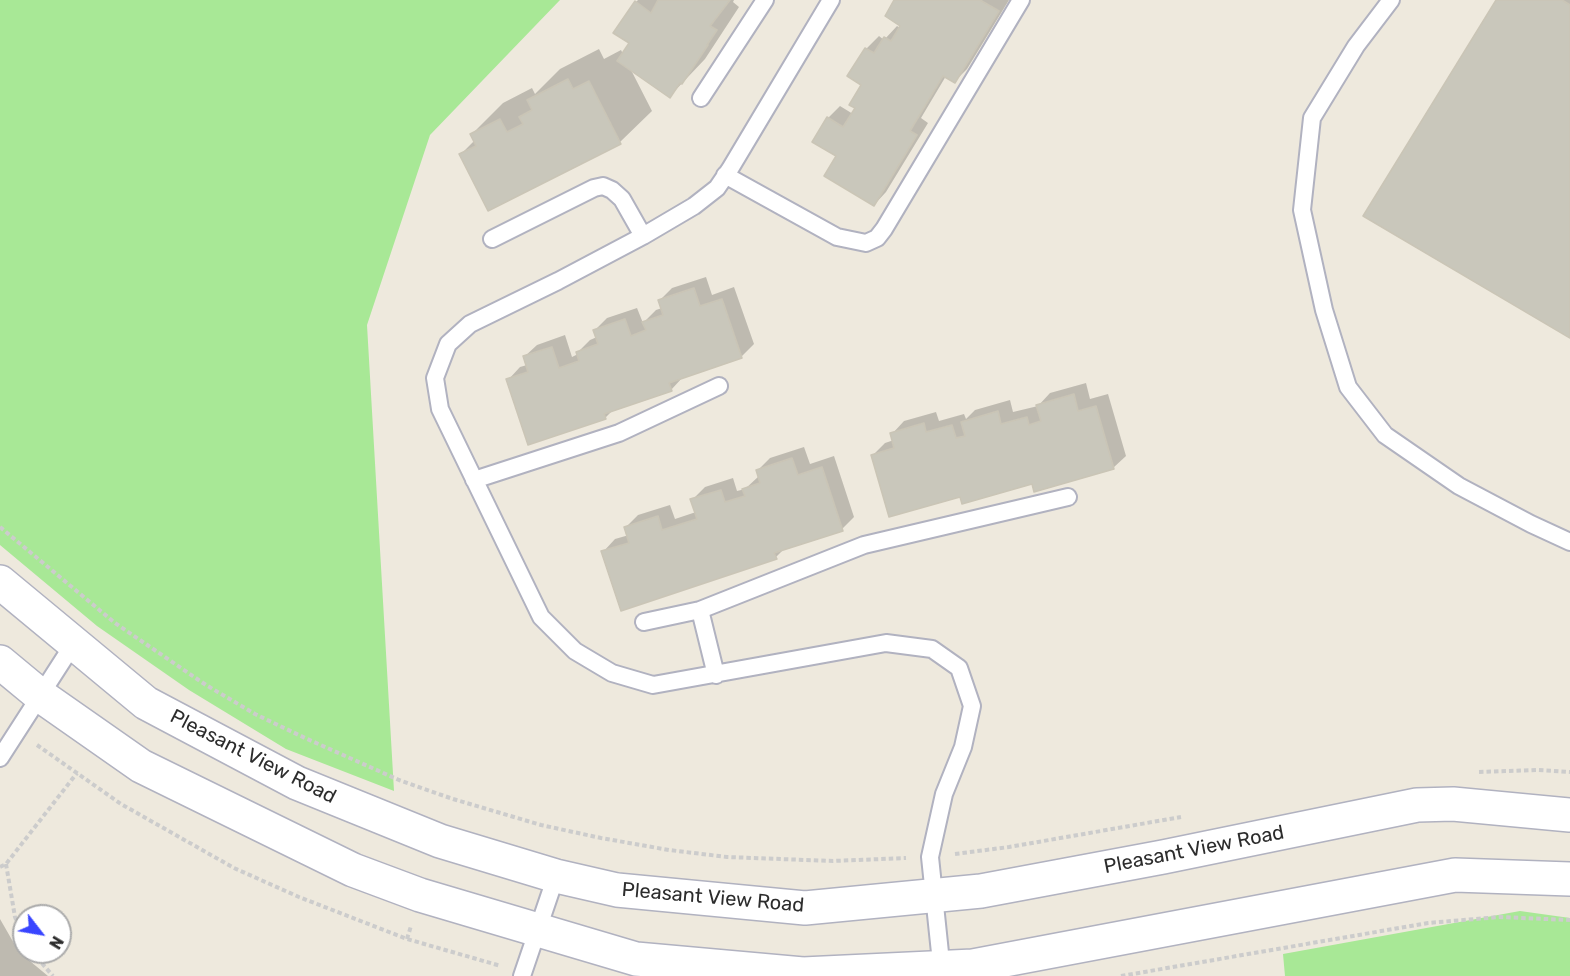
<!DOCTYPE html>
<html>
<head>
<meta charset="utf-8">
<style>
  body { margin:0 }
  #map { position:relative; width:1570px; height:976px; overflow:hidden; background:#eee9dd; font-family:Rubik,sans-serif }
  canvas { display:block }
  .north { position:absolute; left:12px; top:904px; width:60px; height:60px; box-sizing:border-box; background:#fff; border:2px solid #ababab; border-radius:50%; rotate:121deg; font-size:16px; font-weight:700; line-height:24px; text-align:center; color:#2c2c2c }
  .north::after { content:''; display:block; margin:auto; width:21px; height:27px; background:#3945ff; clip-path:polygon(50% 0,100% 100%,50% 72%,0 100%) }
</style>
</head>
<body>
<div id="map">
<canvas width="1570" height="976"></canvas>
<div class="north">N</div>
</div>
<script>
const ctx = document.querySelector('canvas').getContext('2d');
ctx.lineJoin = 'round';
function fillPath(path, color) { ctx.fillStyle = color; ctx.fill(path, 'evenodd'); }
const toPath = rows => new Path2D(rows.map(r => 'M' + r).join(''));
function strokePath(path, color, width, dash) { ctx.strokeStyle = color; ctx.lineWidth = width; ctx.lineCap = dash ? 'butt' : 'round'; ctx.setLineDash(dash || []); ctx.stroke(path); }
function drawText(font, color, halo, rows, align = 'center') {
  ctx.font = font + ' Rubik,sans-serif'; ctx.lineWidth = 5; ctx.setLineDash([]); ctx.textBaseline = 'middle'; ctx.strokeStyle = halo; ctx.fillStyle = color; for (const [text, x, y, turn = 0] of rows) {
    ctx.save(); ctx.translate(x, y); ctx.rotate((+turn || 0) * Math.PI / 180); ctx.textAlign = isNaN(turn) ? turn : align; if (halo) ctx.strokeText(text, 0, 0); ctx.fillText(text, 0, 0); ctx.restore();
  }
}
fillPath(toPath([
  [0,0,560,0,430,135,367,325,394,791,286,749,189,690,97,626,0,545],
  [1520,911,1570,918,1570,976,1285,976,1283,954]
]), '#a8e896');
fillPath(toPath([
  [638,0,734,0,733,2,739,7,705,59,670,96,630,68,652,111,620,142,461,154,475,140,472,134,503,103,532,88,535,94,560,69,599,49,604,59,621,50,623,54,631,43,636,2],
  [896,0,1009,0,967,69,955,81,946,76,921,118,928,123,886,192,874,205,838,155,828,118,840,106,853,114,857,108,863,84,849,76,866,49,879,36,884,40,897,26,900,28,902,25],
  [1497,0,1570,0,1570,336],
  [706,277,712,295,734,287,754,344,741,357,683,377,671,390,615,408,605,418,508,380,520,367,527,365,524,357,537,345,565,335,572,357,578,354,578,352,590,340,597,337,595,330,607,318,637,308,643,323,656,310,662,308,659,301,672,288],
  [1086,383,1090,399,1108,394,1126,456,1113,468,961,495,873,455,885,443,894,440,892,434,904,421,936,412,939,421,964,414,966,419,975,410,1010,400,1013,412,1038,406,1050,393],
  [804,447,810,464,834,456,854,517,842,529,785,548,776,557,603,552,615,539,629,535,626,527,638,515,670,505,675,519,696,512,692,500,705,487,733,478,737,491,745,489,759,476,758,470,770,458],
  [0,919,19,952,48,976,0,976]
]), '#0003');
const building = toPath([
  [658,0,730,0,710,26,717,30,707,45,708,45,682,84,680,83,670,98,617,61,629,43,613,33,635,1,651,13,658,0],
  [894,0,980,0,999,11,955,83,943,76,910,131,917,135,874,206,824,176,836,156,812,142,827,117,843,127,855,108,849,105,861,85,847,76,865,48,874,53,884,37,891,41,900,26,885,16,894,0],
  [1496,0,1562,0,1570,5,1570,338,1363,216,1496,0],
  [568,79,573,89,589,81,621,144,488,211,459,154,476,146,470,134,500,119,507,132,523,124,519,117,532,110,527,100,568,79],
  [694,288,700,306,722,299,742,358,669,383,672,391,604,414,606,419,528,445,506,379,528,372,523,356,552,347,559,368,579,361,576,352,598,344,593,330,625,319,631,336,646,330,642,322,663,315,658,300,694,288],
  [1074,394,1078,411,1096,406,1114,469,1034,492,1032,484,962,504,960,497,889,517,871,455,894,448,890,433,924,423,926,432,952,425,956,438,965,436,961,422,998,411,1001,424,1027,417,1029,425,1041,421,1036,405,1074,394],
  [792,458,798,475,822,467,843,531,774,553,777,559,621,611,601,551,629,543,624,527,658,516,662,530,697,519,690,499,721,490,725,502,745,496,742,489,760,483,756,470,792,458]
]);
fillPath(building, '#c9c7bb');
strokePath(building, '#cac5b6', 1.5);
const lane = toPath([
  [831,0,730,169,717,188,694,206,643,236,558,281,470,324,448,344,435,378,440,409,541,617,575,651,612,673,653,685,886,643,932,649,959,668,972,706,963,747,944,794,930,857,942,972],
  [1391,0,1356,46,1312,118,1302,210,1324,310,1348,387,1385,435,1459,486,1531,524,1570,542],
  [701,98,765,0],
  [725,175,837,237,866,243,877,238,884,229,1021,0],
  [492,239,594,188,603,186,612,190,622,199,643,236],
  [474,480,619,433,719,386],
  [700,610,864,545,1068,497],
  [644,622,700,610,716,675],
  [0,758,74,643],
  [522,976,556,876]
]);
const secondary = toPath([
  [0,582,146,703,297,783,440,841,556,876,617,890,805,908,981,891,1163,857,1417,805,1453,804,1570,815],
  [0,662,41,696,141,766,353,870,420,895,636,959,803,974,973,966,1455,875,1570,879]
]);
strokePath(lane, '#b1b2c0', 20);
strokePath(secondary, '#b1b2c0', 36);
strokePath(toPath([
  [0,527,115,623,206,685,255,714,305,738,399,780,453,799,541,825,601,838,669,850,727,857,833,861,906,858],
  [37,745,121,804,234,868,299,897,407,939,501,966],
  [1479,772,1538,770,1570,772],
  [955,854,1009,847,1181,817],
  [6,864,15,917,24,939],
  [0,867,6,864,77,773],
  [407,939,411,926],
  [32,952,53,976],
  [1121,976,1428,923,1499,917,1570,920]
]), '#ccc', 4, [4.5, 3]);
strokePath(lane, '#fff', 16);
strokePath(secondary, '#fff', 33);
drawText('20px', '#2c2c2c', '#fff', [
  ["Pleasant View Road",253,757,27],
  ["Pleasant View Road",1194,850,-11],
  ["Pleasant View Road",713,898,5]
]);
</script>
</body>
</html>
